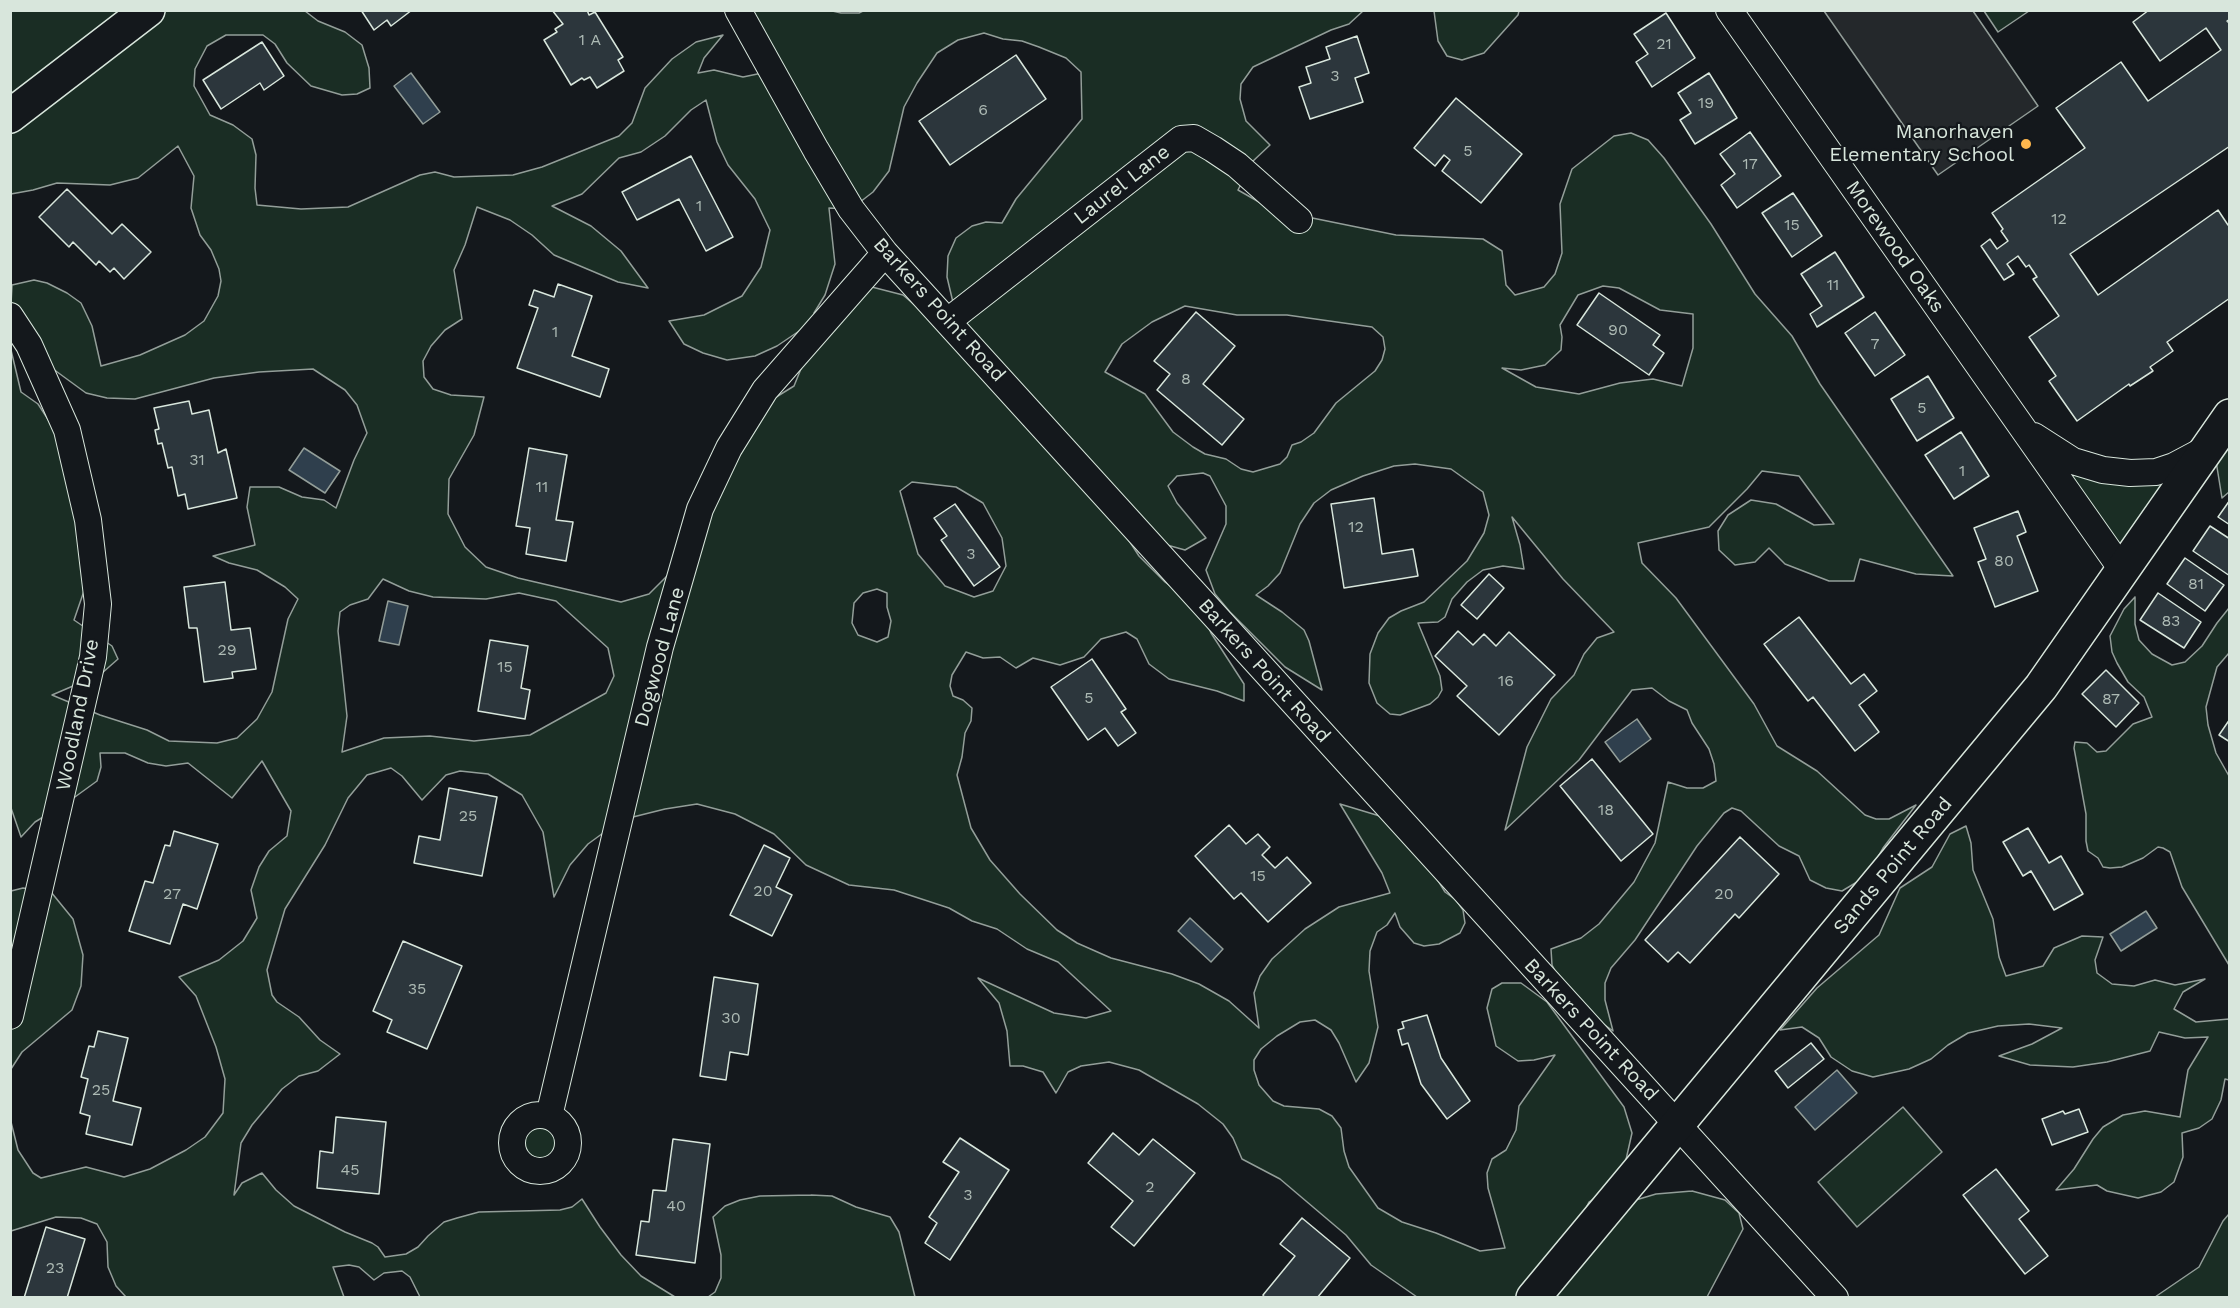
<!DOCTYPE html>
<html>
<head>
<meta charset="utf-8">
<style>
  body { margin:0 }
  #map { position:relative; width:2240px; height:1308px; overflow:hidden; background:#14181c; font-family:"Work Sans",sans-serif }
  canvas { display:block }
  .frame { position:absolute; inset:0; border:12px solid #d8e6dc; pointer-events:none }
</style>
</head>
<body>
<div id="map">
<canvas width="2240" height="1308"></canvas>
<div class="frame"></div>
</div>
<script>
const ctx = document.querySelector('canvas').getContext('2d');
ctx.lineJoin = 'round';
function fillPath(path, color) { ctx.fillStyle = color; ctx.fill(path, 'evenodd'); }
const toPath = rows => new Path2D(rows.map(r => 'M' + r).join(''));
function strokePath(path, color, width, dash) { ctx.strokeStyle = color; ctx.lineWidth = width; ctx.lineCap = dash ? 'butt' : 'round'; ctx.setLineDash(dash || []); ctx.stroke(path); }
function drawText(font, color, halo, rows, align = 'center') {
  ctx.font = font + ' "Work Sans",sans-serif'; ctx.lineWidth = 4.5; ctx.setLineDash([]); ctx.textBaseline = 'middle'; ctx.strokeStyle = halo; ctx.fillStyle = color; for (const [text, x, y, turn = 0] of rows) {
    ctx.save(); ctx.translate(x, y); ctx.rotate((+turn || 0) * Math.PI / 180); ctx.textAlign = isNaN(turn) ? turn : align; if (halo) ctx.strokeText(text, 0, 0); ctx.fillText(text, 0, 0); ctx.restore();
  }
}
const green = toPath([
  [828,10,841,13,859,13,865,10,1363,11,1349,24,1331,30,1253,67,1241,84,1240,99,1246,121,1270,145,1252,162,1238,190,1273,210,1396,235,1483,239,1502,251,1506,285,1515,295,1544,287,1555,274,1562,253,1560,204,1572,169,1614,136,1631,133,1648,140,1664,158,1711,224,1755,294,1792,336,1820,384,1953,576,1916,574,1860,559,1854,581,1829,581,1785,564,1769,548,1755,562,1735,565,1719,550,1718,531,1728,515,1751,500,1776,504,1814,525,1834,524,1799,476,1762,471,1747,489,1709,527,1638,543,1642,563,1676,598,1754,704,1777,746,1817,771,1865,815,1876,819,1889,819,1916,805,1883,848,1867,876,1842,891,1826,888,1810,880,1799,856,1779,846,1741,811,1732,808,1724,813,1697,846,1635,940,1611,968,1605,983,1605,1000,1613,1031,1579,1006,1562,984,1552,965,1551,949,1581,938,1599,924,1634,882,1655,843,1668,782,1687,788,1703,788,1716,781,1714,764,1709,749,1692,723,1687,710,1669,701,1652,688,1632,690,1579,760,1505,830,1527,747,1551,699,1574,675,1584,654,1597,638,1614,632,1563,579,1512,517,1520,545,1524,569,1503,566,1483,570,1467,582,1452,599,1445,617,1438,622,1418,623,1440,676,1442,690,1438,697,1430,704,1400,715,1390,714,1377,703,1369,683,1370,654,1378,633,1389,618,1401,611,1424,602,1467,561,1484,533,1489,515,1483,492,1451,469,1415,464,1394,466,1363,476,1331,490,1314,503,1300,524,1280,573,1268,586,1256,595,1282,612,1304,630,1309,641,1322,690,1285,667,1230,612,1215,594,1206,570,1226,524,1226,506,1210,476,1203,473,1177,476,1168,486,1177,503,1206,538,1185,550,1167,545,1115,519,1139,556,1165,582,1201,609,1211,633,1244,684,1244,701,1217,691,1169,679,1149,664,1137,639,1126,632,1101,639,1084,657,1060,665,1033,658,1016,668,1000,657,983,658,966,652,952,675,950,686,953,696,963,700,972,708,971,721,965,733,962,757,957,775,971,828,990,860,1020,894,1057,930,1077,943,1111,958,1172,974,1199,984,1229,1001,1259,1028,1254,993,1260,976,1272,959,1305,929,1339,907,1390,893,1382,873,1340,804,1383,817,1423,856,1445,892,1456,900,1463,910,1465,923,1460,933,1439,944,1424,946,1414,943,1400,927,1395,913,1387,925,1377,932,1370,951,1369,971,1378,1027,1369,1063,1356,1082,1339,1043,1331,1030,1315,1020,1300,1022,1277,1036,1261,1049,1254,1060,1254,1070,1259,1085,1273,1101,1284,1106,1319,1109,1332,1116,1341,1128,1344,1151,1349,1167,1378,1208,1402,1222,1436,1233,1480,1251,1505,1248,1488,1188,1487,1173,1492,1159,1506,1150,1516,1130,1519,1106,1555,1055,1534,1060,1518,1061,1496,1046,1487,1008,1492,989,1502,983,1521,983,1547,1002,1624,1107,1632,1133,1625,1164,1607,1190,1589,1202,1578,1224,1522,1297,1417,1297,1371,1265,1346,1235,1280,1179,1242,1159,1233,1138,1223,1124,1198,1104,1139,1070,1109,1062,1081,1066,1068,1072,1056,1093,1043,1072,1023,1066,1010,1066,1007,1031,999,1003,978,978,1054,1013,1086,1018,1111,1011,1058,962,1027,949,997,929,972,921,949,908,894,890,849,885,806,865,774,834,735,814,697,804,665,809,621,820,588,844,570,865,554,897,543,832,522,795,488,774,460,771,446,775,422,800,402,776,391,768,367,775,348,798,325,845,285,909,267,970,272,995,277,1002,299,1017,320,1040,340,1054,318,1071,299,1076,282,1089,252,1125,241,1143,234,1195,242,1183,262,1173,276,1190,294,1206,345,1232,372,1243,378,1247,385,1257,406,1254,418,1247,428,1236,444,1222,457,1218,479,1212,560,1210,572,1207,582,1199,600,1227,621,1255,641,1276,675,1297,420,1297,410,1277,402,1271,384,1273,374,1280,359,1267,349,1265,333,1267,344,1297,126,1297,116,1286,108,1267,107,1242,97,1224,81,1218,56,1217,11,1231,11,1122,18,1150,33,1173,41,1178,86,1167,124,1177,150,1169,186,1150,205,1137,223,1113,225,1079,216,1047,196,996,179,977,219,960,243,941,257,918,251,890,259,867,269,851,287,836,291,811,262,761,232,798,188,763,166,766,148,763,125,753,100,753,101,767,97,781,68,802,35,822,21,837,10,805,11,350,21,392,38,404,55,430,76,512,85,588,74,620,112,646,118,659,101,674,52,695,100,715,147,730,169,741,217,743,237,738,257,719,272,692,288,619,298,599,285,587,257,570,229,563,213,556,255,545,247,507,250,487,279,487,302,497,324,500,336,508,354,460,367,433,357,405,345,390,313,369,259,372,214,378,135,399,107,398,86,393,49,366,11,304,12,285,34,280,47,283,67,293,81,303,92,326,101,366,140,355,185,335,204,321,218,296,221,281,219,269,211,250,200,235,191,208,194,176,178,146,138,178,110,185,57,183,33,190,11,194,10,11,305,11,318,21,345,32,362,45,369,68,370,88,357,94,342,95,311,86,287,63,275,44,263,35,226,35,207,46,195,69,194,86,210,115,233,125,252,139,256,155,255,188,257,205,301,209,348,207,420,175,435,172,454,177,513,175,542,167,619,136,632,123,645,88,672,59,696,42,723,35,704,58,698,73,714,70,743,77,772,71,751,11,828,10],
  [984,33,1003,39,1022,41,1039,47,1066,58,1081,72,1082,119,1016,199,1002,223,986,222,972,226,956,238,948,256,947,277,956,315,944,330,903,295,868,286,849,304,814,313,825,295,835,264,829,208,851,209,873,192,889,171,904,107,917,83,937,53,958,40,984,33],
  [706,100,717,142,728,165,755,199,770,230,761,267,742,296,704,315,669,321,684,344,703,353,727,360,755,356,777,346,811,323,809,349,794,386,773,399,700,491,678,565,649,594,621,602,518,578,486,567,465,547,448,514,449,479,474,435,484,397,451,395,433,389,424,377,423,361,431,346,445,330,462,319,454,270,465,245,477,207,510,220,532,235,554,255,618,282,648,288,621,251,591,226,552,206,582,194,619,158,641,152,665,136,691,110,706,100],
  [1603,286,1619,288,1660,310,1693,314,1693,348,1682,386,1653,379,1620,383,1579,394,1536,387,1502,368,1521,370,1545,365,1561,350,1562,337,1560,325,1578,295,1603,286],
  [1185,306,1237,315,1287,315,1372,327,1383,337,1385,349,1382,360,1375,371,1336,403,1314,433,1301,442,1292,445,1287,457,1280,464,1253,472,1241,469,1226,459,1205,454,1193,447,1173,432,1145,394,1105,372,1122,344,1152,322,1185,306],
  [912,482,956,487,983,503,1002,538,1006,566,993,591,974,597,945,586,918,554,900,491,912,482],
  [383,579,409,591,433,597,486,599,519,593,556,601,608,648,614,676,606,693,530,735,474,741,430,736,384,738,342,752,347,716,338,631,340,612,350,605,368,599,383,579],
  [877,589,887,593,887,607,891,621,888,637,877,642,858,635,852,623,854,603,863,593,877,589],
  [1434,11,1434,10,1519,11,1518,15,1484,53,1462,60,1447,56,1438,41,1434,11],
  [1984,11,2029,11,1998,32,1984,11],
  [2229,442,2229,492,2222,498,2216,461,2229,442],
  [2048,447,2073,461,2174,466,2123,571,2048,447],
  [2135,597,2135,624,2139,640,2152,654,2172,665,2185,662,2202,646,2217,623,2229,608,2229,653,2217,667,2206,707,2208,725,2216,753,2229,776,2229,965,2182,887,2170,852,2163,848,2158,847,2143,858,2122,867,2110,868,2103,867,2098,858,2088,851,2086,841,2086,814,2074,748,2075,742,2087,743,2097,752,2106,751,2133,724,2152,717,2144,697,2128,682,2117,663,2112,652,2110,636,2124,609,2135,597],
  [1966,826,1971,843,1973,870,1993,919,1999,957,2006,976,2043,966,2054,948,2082,936,2103,937,2095,960,2097,973,2112,984,2134,986,2155,980,2175,985,2205,979,2183,992,2174,1009,2196,1022,2229,1019,2229,1080,2225,1079,2221,1100,2212,1119,2199,1128,2182,1133,2183,1157,2174,1182,2161,1192,2138,1198,2107,1191,2097,1185,2056,1190,2074,1169,2093,1139,2103,1127,2123,1115,2145,1111,2180,1117,2188,1070,2208,1037,2185,1038,2159,1032,2150,1051,2107,1062,2073,1067,2030,1065,1999,1056,2032,1044,2062,1028,2029,1024,1998,1026,1968,1033,1948,1045,1931,1059,1909,1069,1873,1077,1852,1071,1831,1057,1819,1038,1802,1027,1780,1030,1817,988,1879,935,1900,888,1932,867,1950,834,1966,826],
  [23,888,51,892,73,919,83,955,81,986,72,1010,22,1052,11,1069,11,891,23,888],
  [1903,1107,1942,1152,1857,1227,1818,1182,1903,1107],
  '519 1143a21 21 0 1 1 42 0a21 21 0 1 1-42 0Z',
  [1692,1191,1725,1200,1739,1213,1743,1229,1707,1297,1545,1298,1629,1202,1656,1194,1692,1191],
  [811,1195,832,1196,856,1207,890,1217,899,1232,915,1297,708,1297,715,1292,721,1278,721,1255,713,1217,725,1206,740,1200,760,1196,811,1195],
  [2229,1214,2229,1297,2155,1297,2199,1267,2223,1221,2229,1214]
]);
fillPath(green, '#1a2d24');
strokePath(green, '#939e99', 1.5);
const parking = toPath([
  [1824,11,1973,11,2038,106,1938,175,1824,11]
]);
fillPath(parking, '#24282b');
strokePath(parking, '#939e99', 1.5);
const water = toPath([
  [411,73,440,112,423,124,394,86,411,73],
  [304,448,340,471,325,493,289,470,304,448],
  [388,601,408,606,399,645,379,641,388,601],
  [1637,719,1651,739,1620,762,1605,742,1637,719],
  [2146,911,2157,928,2121,951,2110,934,2146,911],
  [1190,918,1223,949,1211,962,1178,931,1190,918],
  [1837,1070,1857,1093,1815,1130,1795,1107,1837,1070]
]);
fillPath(water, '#2f3f4d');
strokePath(water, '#939e99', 1.5);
const building = toPath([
  [361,10,412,10,391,26,387,20,374,30,361,10],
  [552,10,587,10,589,15,595,12,623,57,618,60,624,71,597,88,590,77,584,80,582,78,571,85,544,40,557,32,555,29,563,24,552,10],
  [2149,10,2230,10,2230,19,2227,21,2230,24,2230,146,2070,254,2098,295,2218,210,2228,225,2230,225,2230,298,2167,342,2173,351,2150,367,2153,371,2130,386,2129,384,2077,421,2049,381,2056,376,2029,337,2059,316,2033,279,2037,277,2029,265,2026,267,2018,256,2007,264,2014,274,2004,280,1981,246,1990,239,1997,249,2008,241,2001,231,2003,229,1992,213,2085,148,2056,108,2121,62,2148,101,2221,50,2206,28,2160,61,2133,22,2149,10],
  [1666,13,1695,58,1652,87,1636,62,1648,54,1634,34,1666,13],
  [1357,36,1369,73,1355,78,1363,102,1310,119,1299,87,1311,83,1306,67,1330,59,1326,47,1357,36],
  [262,42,284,76,264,90,260,83,221,109,203,80,262,42],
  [1016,55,1046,99,950,165,919,121,1016,55],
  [1709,73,1737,118,1695,144,1680,120,1691,113,1678,93,1709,73],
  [1456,98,1522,154,1481,203,1442,171,1450,160,1444,155,1435,166,1414,148,1456,98],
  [1750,132,1781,176,1737,208,1721,185,1735,174,1720,154,1750,132],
  [691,156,733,237,706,251,679,199,637,220,622,192,691,156],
  [67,189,112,234,122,224,151,252,124,279,114,268,110,272,99,261,96,265,73,242,69,247,39,217,67,189],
  [1793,193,1822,236,1792,257,1762,213,1793,193],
  [1835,252,1864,297,1817,327,1810,314,1822,306,1801,274,1835,252],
  [558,284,592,296,572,356,609,369,600,397,517,368,538,308,529,305,534,290,554,297,558,284],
  [1599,293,1660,335,1653,345,1664,353,1649,375,1577,325,1599,293],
  [1196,312,1235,346,1203,384,1244,419,1222,445,1157,390,1170,374,1154,361,1196,312],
  [1875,312,1905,355,1875,376,1845,333,1875,312],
  [1928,376,1954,418,1917,441,1891,399,1928,376],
  [189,401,192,414,209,410,218,453,226,449,237,498,188,509,185,494,178,496,172,467,168,468,162,443,158,444,155,430,159,429,154,408,189,401],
  [1961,432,1989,476,1954,499,1925,455,1961,432],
  [529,448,567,455,556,520,573,522,566,561,526,554,530,528,516,526,529,448],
  [1374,498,1382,554,1413,549,1418,576,1344,588,1331,504,1374,498],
  [2230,500,2230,525,2218,517,2230,500],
  [955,504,1000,567,974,586,941,540,947,536,934,518,955,504],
  [2018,511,2026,532,2017,536,2038,591,1995,607,1978,562,1986,559,1974,528,2018,511],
  [2210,526,2230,539,2230,576,2193,551,2210,526],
  [2185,558,2224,585,2205,611,2167,584,2185,558],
  [1489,574,1504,588,1477,619,1461,605,1489,574],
  [225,582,231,630,250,628,256,669,232,672,233,678,204,682,197,628,189,628,184,587,225,582],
  [2158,593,2201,622,2184,648,2140,620,2158,593],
  [1799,617,1851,684,1864,674,1877,691,1859,705,1879,732,1855,751,1813,697,1808,701,1764,644,1799,617],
  [1458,631,1473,645,1484,634,1496,646,1509,632,1555,675,1499,735,1457,696,1467,686,1435,656,1458,631],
  [490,640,528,646,521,688,530,690,525,719,478,711,490,640],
  [1092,659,1126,709,1121,712,1136,733,1118,746,1105,728,1088,740,1051,687,1092,659],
  [2106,670,2139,703,2116,727,2082,694,2106,670],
  [2230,719,2230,742,2219,735,2230,719],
  [1592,759,1653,834,1621,861,1560,786,1592,759],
  [449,788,497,797,482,876,414,863,419,836,440,840,449,788],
  [1229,825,1246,844,1258,834,1270,847,1262,855,1275,868,1287,857,1311,883,1268,922,1241,893,1234,899,1195,856,1229,825],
  [2028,828,2049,863,2061,856,2083,894,2054,910,2031,871,2023,876,2003,842,2028,828],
  [174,831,218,844,197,909,183,904,170,944,129,931,145,881,153,883,165,845,170,846,174,831],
  [1740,837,1779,874,1739,918,1735,914,1690,963,1678,952,1668,962,1645,940,1740,837],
  [764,845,790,858,776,887,792,895,772,936,730,915,764,845],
  [403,941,462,966,427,1049,387,1032,392,1020,373,1011,403,941],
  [714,977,758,984,748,1055,730,1052,726,1080,700,1076,714,977],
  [1427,1015,1441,1058,1470,1101,1447,1119,1421,1084,1408,1043,1402,1045,1398,1030,1404,1028,1402,1022,1427,1015],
  [98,1031,128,1038,113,1101,141,1108,132,1145,86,1134,90,1116,80,1113,88,1079,81,1077,89,1046,94,1047,98,1031],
  [1811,1043,1824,1059,1788,1088,1775,1071,1811,1043],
  [2079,1109,2088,1132,2052,1145,2042,1119,2063,1111,2065,1114,2079,1109],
  [336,1117,386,1122,379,1194,317,1188,320,1151,333,1153,336,1117],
  [1113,1133,1139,1155,1153,1139,1195,1173,1134,1246,1111,1227,1133,1201,1088,1163,1113,1133],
  [960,1138,1009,1170,950,1260,925,1243,937,1223,929,1217,959,1172,943,1162,960,1138],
  [673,1139,710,1144,695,1263,636,1255,641,1221,649,1222,653,1190,666,1191,673,1139],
  [1996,1169,2029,1211,2019,1219,2048,1256,2025,1274,1963,1195,1996,1169],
  [1302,1218,1350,1258,1317,1298,1265,1298,1263,1295,1295,1256,1280,1244,1302,1218],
  [46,1227,85,1239,67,1298,24,1298,46,1227]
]);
fillPath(building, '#2c363c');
strokePath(building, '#d8e6dc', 1.5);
const minor = toPath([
  [738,10,816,150,851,209,885,253,1835,1298],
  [1729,10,2123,571],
  [10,316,29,345,67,430,88,520,98,604,93,657,10,1016],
  [948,321,1181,139,1194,138,1213,149,1237,165,1299,220],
  [2034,436,2073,461,2103,470,2130,473,2156,472,2174,466,2206,449],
  '512 1143a28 28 0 1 1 56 0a28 28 0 1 1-56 0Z',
  [549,1116,660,647,700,509,729,448,765,390,885,253]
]);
const major = toPath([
  [10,116,148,10],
  [1533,1298,2041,687,2230,416]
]);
strokePath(minor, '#d8e6dc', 28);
strokePath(major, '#d8e6dc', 36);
strokePath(minor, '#14181c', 26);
strokePath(major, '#14181c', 33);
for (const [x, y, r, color] of [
  [2026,144,6,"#ffb74d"]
]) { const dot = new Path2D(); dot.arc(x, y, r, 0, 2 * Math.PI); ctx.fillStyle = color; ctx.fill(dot); strokePath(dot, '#14181c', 2); }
drawText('16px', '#adbab4', null, [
  ["1 A",590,40],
  ["21",1664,44],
  ["3",1335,76],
  ["19",1706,103],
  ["6",983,110],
  ["5",1468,151],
  ["17",1750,164],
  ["1",699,206],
  ["12",2059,219],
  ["15",1792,225],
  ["11",1833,285],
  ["90",1618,330],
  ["1",555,332],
  ["7",1875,344],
  ["8",1186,379],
  ["5",1922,408],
  ["31",197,460],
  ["1",1962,471],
  ["11",542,487],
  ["12",1356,527],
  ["3",971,554],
  ["80",2004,561],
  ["81",2196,584],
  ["83",2171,621],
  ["29",227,650],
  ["15",505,667],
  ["16",1506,681],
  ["5",1089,698],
  ["87",2111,699],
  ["18",1606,810],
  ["25",468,816],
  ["15",1258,876],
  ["20",763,891],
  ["27",172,894],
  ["20",1724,894],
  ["35",417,989],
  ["30",731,1018],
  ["25",101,1090],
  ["45",350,1170],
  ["2",1150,1187],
  ["3",968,1195],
  ["40",676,1206],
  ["23",55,1268]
]);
drawText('20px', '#d8e6dc', '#14181c', [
  ["Manorhaven",2014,132],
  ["Elementary School",2014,155]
], 'right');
drawText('20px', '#d8e6dc', '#14181c', [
  ["Laurel Lane",1122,185,-38],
  ["Morewood Oaks",1895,247,55],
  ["Barkers Point Road",939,310,48],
  ["Dogwood Lane",660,657,-75],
  ["Barkers Point Road",1264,671,48],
  ["Woodland Drive",78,715,-79],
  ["Sands Point Road",1893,866,-50],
  ["Barkers Point Road",1591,1030,47]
]);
</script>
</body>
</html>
